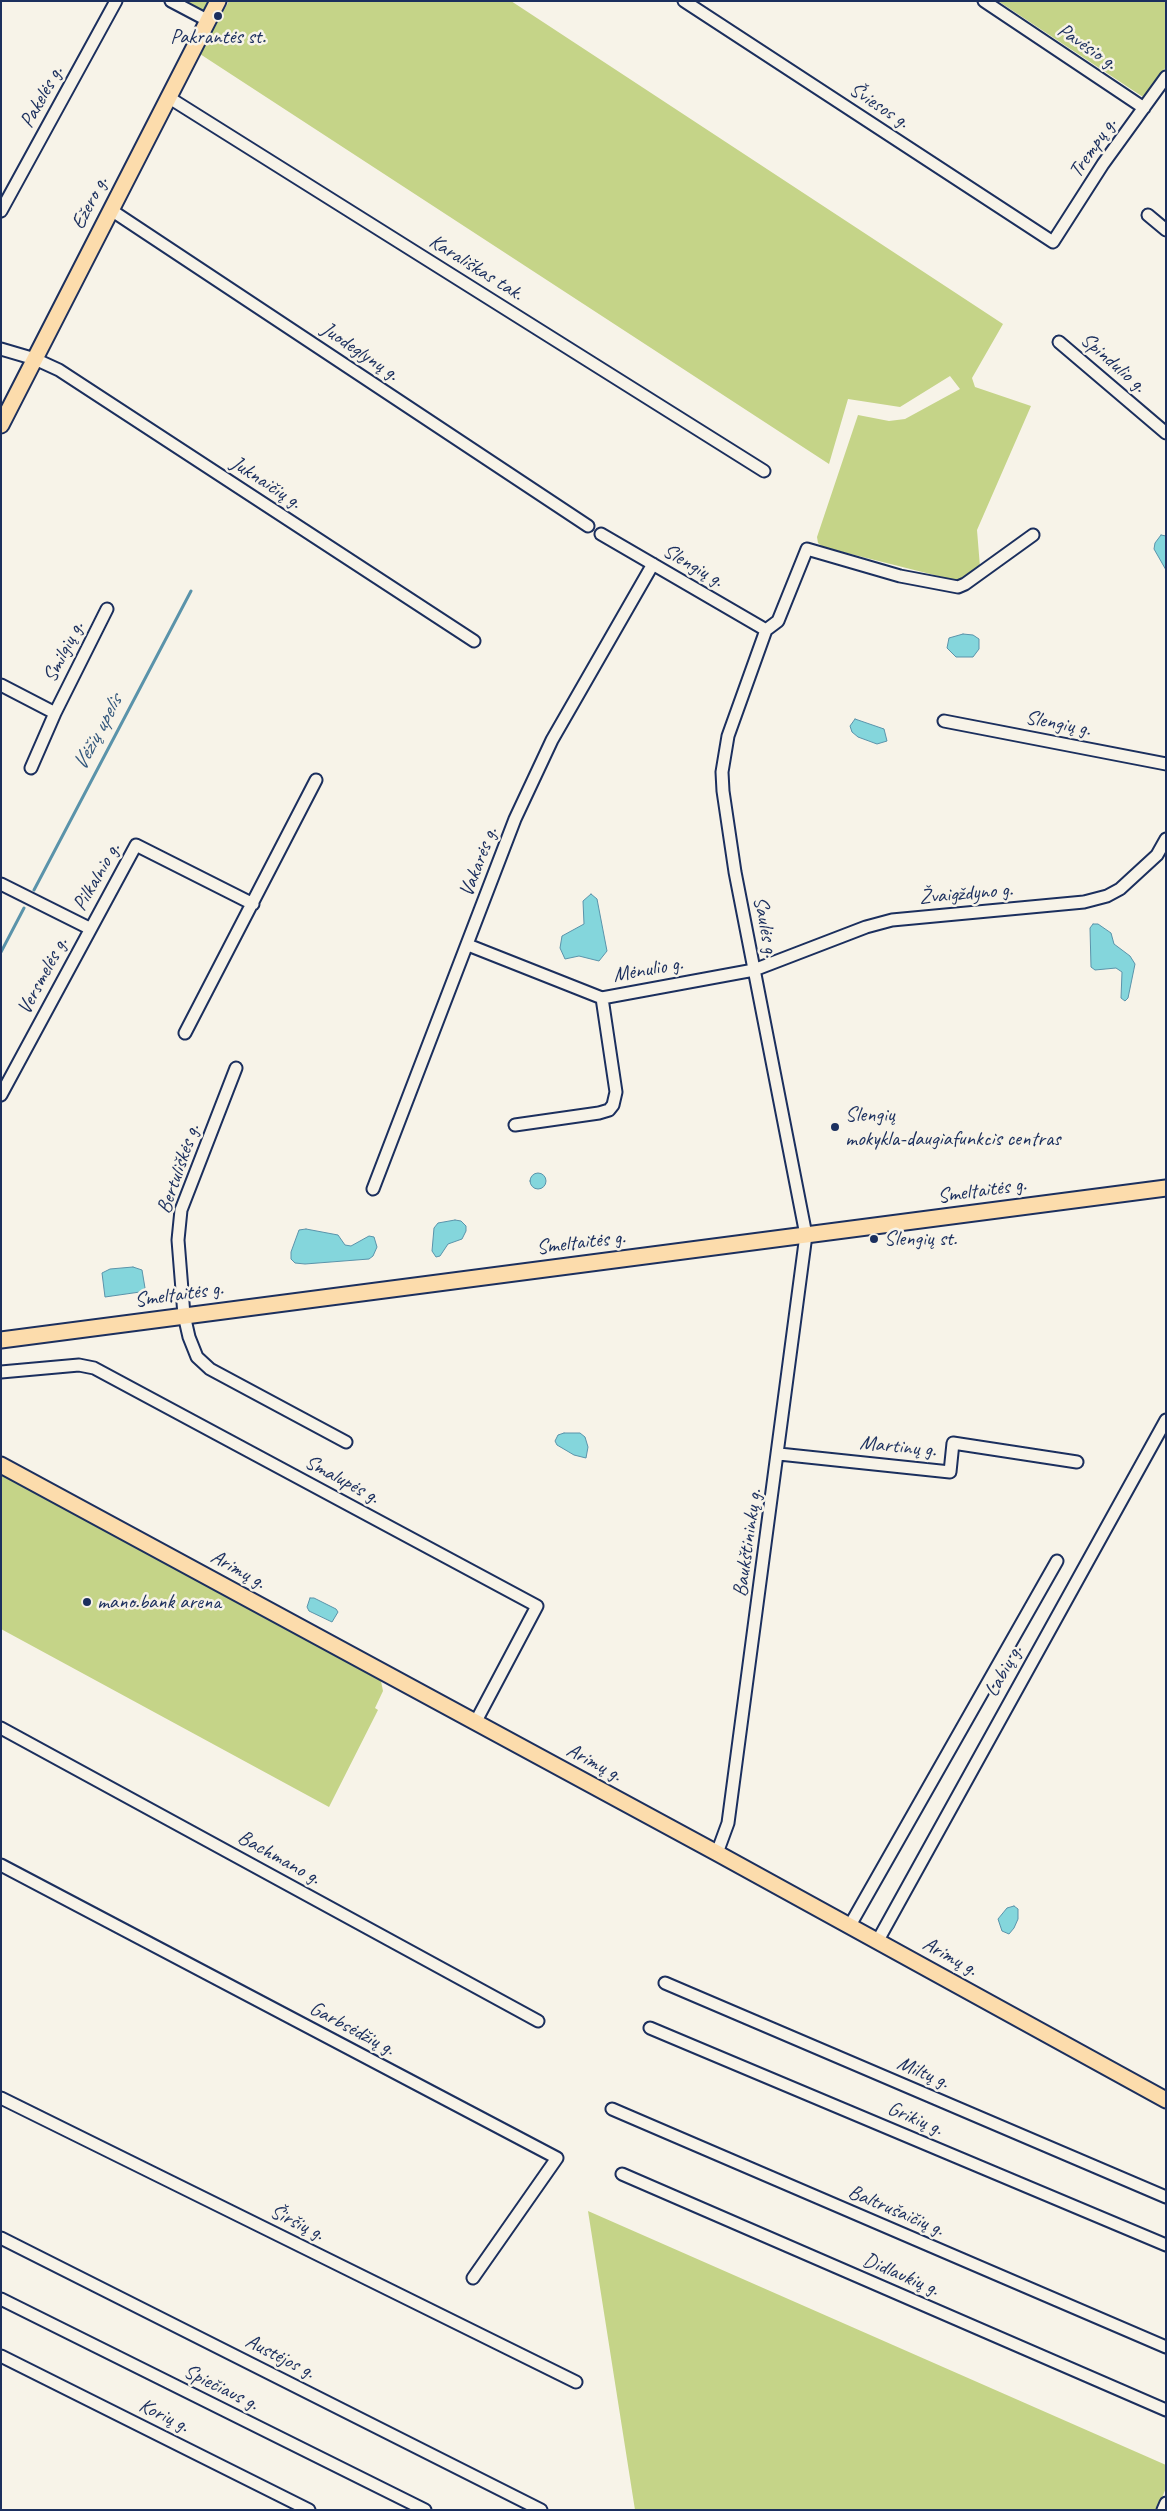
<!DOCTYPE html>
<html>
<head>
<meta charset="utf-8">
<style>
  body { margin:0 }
  #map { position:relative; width:1167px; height:2511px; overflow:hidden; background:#f7f3e8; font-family:Caveat,sans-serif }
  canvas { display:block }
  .frame { position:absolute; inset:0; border:2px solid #1b2f5e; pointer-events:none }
</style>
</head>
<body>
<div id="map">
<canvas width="1167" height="2511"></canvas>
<div class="frame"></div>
</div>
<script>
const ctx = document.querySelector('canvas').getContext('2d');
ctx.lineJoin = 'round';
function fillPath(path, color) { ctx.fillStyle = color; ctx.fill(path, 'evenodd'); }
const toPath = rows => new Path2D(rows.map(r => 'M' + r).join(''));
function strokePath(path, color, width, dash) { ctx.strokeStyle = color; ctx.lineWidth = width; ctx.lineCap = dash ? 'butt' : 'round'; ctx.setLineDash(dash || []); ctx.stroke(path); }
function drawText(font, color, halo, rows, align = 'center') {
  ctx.font = font + ' Caveat,sans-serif'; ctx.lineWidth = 5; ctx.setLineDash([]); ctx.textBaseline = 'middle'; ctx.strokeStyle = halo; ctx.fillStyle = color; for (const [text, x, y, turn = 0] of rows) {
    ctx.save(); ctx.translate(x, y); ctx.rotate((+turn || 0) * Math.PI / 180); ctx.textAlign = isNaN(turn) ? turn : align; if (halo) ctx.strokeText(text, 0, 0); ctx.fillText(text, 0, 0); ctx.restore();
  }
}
fillPath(toPath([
  [182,1,208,1,203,10],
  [229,1,511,1,1003,324,972,378,975,387,1031,406,977,530,980,567,962,579,954,580,823,547,818,543,817,537,858,415,889,421,905,419,960,389,950,376,900,407,848,399,829,464,200,54],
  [998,1,1166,1,1166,67,1143,97],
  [1,1472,381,1681,383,1691,375,1708,378,1710,329,1807,1,1629],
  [588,2211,1166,2465,1166,2488,1157,2510,635,2510]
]), '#c5d488');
const water = toPath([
  [1161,535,1166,536,1166,570,1154,549,1155,543,1161,535],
  [963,634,973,635,979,639,979,649,973,657,956,657,947,648,949,638,963,634],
  [855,719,884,729,887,741,877,744,858,737,852,732,850,726,855,719],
  [591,894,597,899,607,951,599,961,579,956,565,959,560,948,562,936,584,924,583,901,591,894],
  [1093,924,1098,924,1111,933,1114,944,1130,956,1135,964,1128,998,1125,1001,1121,998,1122,972,1116,968,1095,970,1091,967,1090,928,1093,924],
  '530 1181a8 8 0 1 1 16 0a8 8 0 1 1-16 0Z',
  [455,1220,461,1221,466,1226,466,1231,462,1239,448,1244,440,1256,436,1257,432,1251,434,1228,438,1223,455,1220],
  [306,1229,338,1235,345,1245,351,1246,369,1236,374,1237,377,1247,373,1256,369,1259,305,1264,295,1263,291,1259,291,1252,299,1230,306,1229],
  [133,1267,142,1270,145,1288,140,1292,105,1297,102,1273,110,1269,133,1267],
  [564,1433,580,1433,585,1437,588,1447,586,1458,574,1455,557,1445,555,1441,558,1435,564,1433],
  [310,1598,314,1598,336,1609,338,1612,332,1622,309,1611,307,1607,310,1598],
  [1014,1906,1018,1909,1018,1919,1014,1928,1009,1934,1002,1931,998,1919,1007,1908,1014,1906]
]);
fillPath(water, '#84d6dc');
strokePath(water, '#5a93aa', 1);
strokePath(toPath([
  [34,890,191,591],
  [1,952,24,908]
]), '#5a93aa', 3);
const minor = toPath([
  [171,1,207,20],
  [684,1,1053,242,1103,164,1166,77],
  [984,1,1144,108],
  [168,97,764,471],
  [111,210,588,526],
  [1,211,116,1],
  [1148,215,1166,230],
  [1059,342,1166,433],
  [1,349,35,359,59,370,474,641],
  [601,534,766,630],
  [766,630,778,621,807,549,900,576,958,587,965,584,1033,535],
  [1,685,55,713],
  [944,721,1166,764],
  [31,768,55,713,107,609],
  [1,884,89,928],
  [468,945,602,998,754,970,866,927,892,920,1084,902,1107,896,1120,889,1157,855,1166,839],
  [185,1033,316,780],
  [236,1068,181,1210,178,1240,184,1315,189,1337,197,1357,210,1369,346,1442],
  [1,1095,136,845,253,904],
  [515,1125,599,1113,609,1110,613,1105,616,1092,602,998],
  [373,1189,515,819,552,740,653,564],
  [1,1372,79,1365,94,1368,537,1606,475,1723],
  [779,1454,950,1472,953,1443,1077,1462],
  [1,1728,538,2021],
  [717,1853,728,1823,806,1235,735,872,723,791,722,772,728,736,766,630],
  [1,1865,557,2158,473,2278],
  [849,1927,1057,1561],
  [877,1942,1166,1420],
  [665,1983,1166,2197],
  [650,2028,1166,2245],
  [1,2098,576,2382],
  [612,2109,1166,2347],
  [622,2174,1166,2410],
  [1,2238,541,2510],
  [1,2299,425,2510],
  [1,2356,309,2510],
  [1163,2510,1166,2503]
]);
const major = toPath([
  [1,425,218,1],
  [1,1340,1166,1188],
  [1,1465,717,1853,1166,2100]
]);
strokePath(minor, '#1b2f5e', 15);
strokePath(major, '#1b2f5e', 19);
strokePath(minor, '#f7f3e8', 11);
strokePath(major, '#fcdcac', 15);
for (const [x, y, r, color] of [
  [218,16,5,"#1b2f5e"],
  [835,1127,5,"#1b2f5e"],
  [874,1239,5,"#1b2f5e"],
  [87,1602,5,"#1b2f5e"]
]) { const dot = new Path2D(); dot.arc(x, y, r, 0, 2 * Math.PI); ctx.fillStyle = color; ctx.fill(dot); strokePath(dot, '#f7f3e8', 2); }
drawText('21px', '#1b2f5e', '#f7f3e8', [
  ["Pakrantės st.",218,37,"center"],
  ["Slengių",845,1115],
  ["mokykla-daugiafunkcis centras",845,1139],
  ["Slengių st.",884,1239],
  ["mano.bank arena",97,1602]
], 'left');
drawText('21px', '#1b2f5e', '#f7f3e8', [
  ["Pavėsio g.",1087,47,34],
  ["Pakelės g.",42,97,-61],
  ["Šviesos g.",879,106,33],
  ["Trempų g.",1093,148,-56],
  ["Ežero g.",90,203,-63],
  ["Karališkas tak.",476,268,32],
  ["Juodeglynų g.",360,352,34],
  ["Spindulio g.",1113,363,41],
  ["Juknaičių g.",266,483,33],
  ["Slengių g.",693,566,30],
  ["Smilgių g.",64,652,-63],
  ["Slengių g.",1058,724,11],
  ["Vakarės g.",479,862,-69],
  ["Pilkalnio g.",97,877,-60],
  ["Žvaigždyno g.",966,894,-5],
  ["Saulės g.",765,927,79],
  ["Mėnulio g.",648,970,-10],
  ["Versmelės g.",43,976,-62],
  ["Bertuliškės g.",179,1169,-71],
  ["Smeltaitės g.",982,1191,-8],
  ["Smeltaitės g.",581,1243,-7],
  ["Smeltaitės g.",179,1295,-8],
  ["Martinų g.",898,1447,6],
  ["Smalupės g.",342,1480,28],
  ["Baukštininkų g.",748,1543,-82],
  ["Arimų g.",238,1570,29],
  ["Labių g.",1004,1671,-61],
  ["Arimų g.",594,1763,28],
  ["Bachmano g.",279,1858,29],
  ["Arimų g.",950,1957,29],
  ["Garbsėdžių g.",352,2029,28],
  ["Miltų g.",923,2073,23],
  ["Grikių g.",915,2119,23],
  ["Baltrušaičių g.",896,2211,23],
  ["Širšių g.",297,2223,26],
  ["Didlaukių g.",901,2275,23],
  ["Austėjos g.",280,2357,27],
  ["Spiečiaus g.",221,2388,26],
  ["Korių g.",164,2416,26]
]);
drawText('italic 22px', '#35597e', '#f7f3e8', [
  ["Vėžių upelis",98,733,-62]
]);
</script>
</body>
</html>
